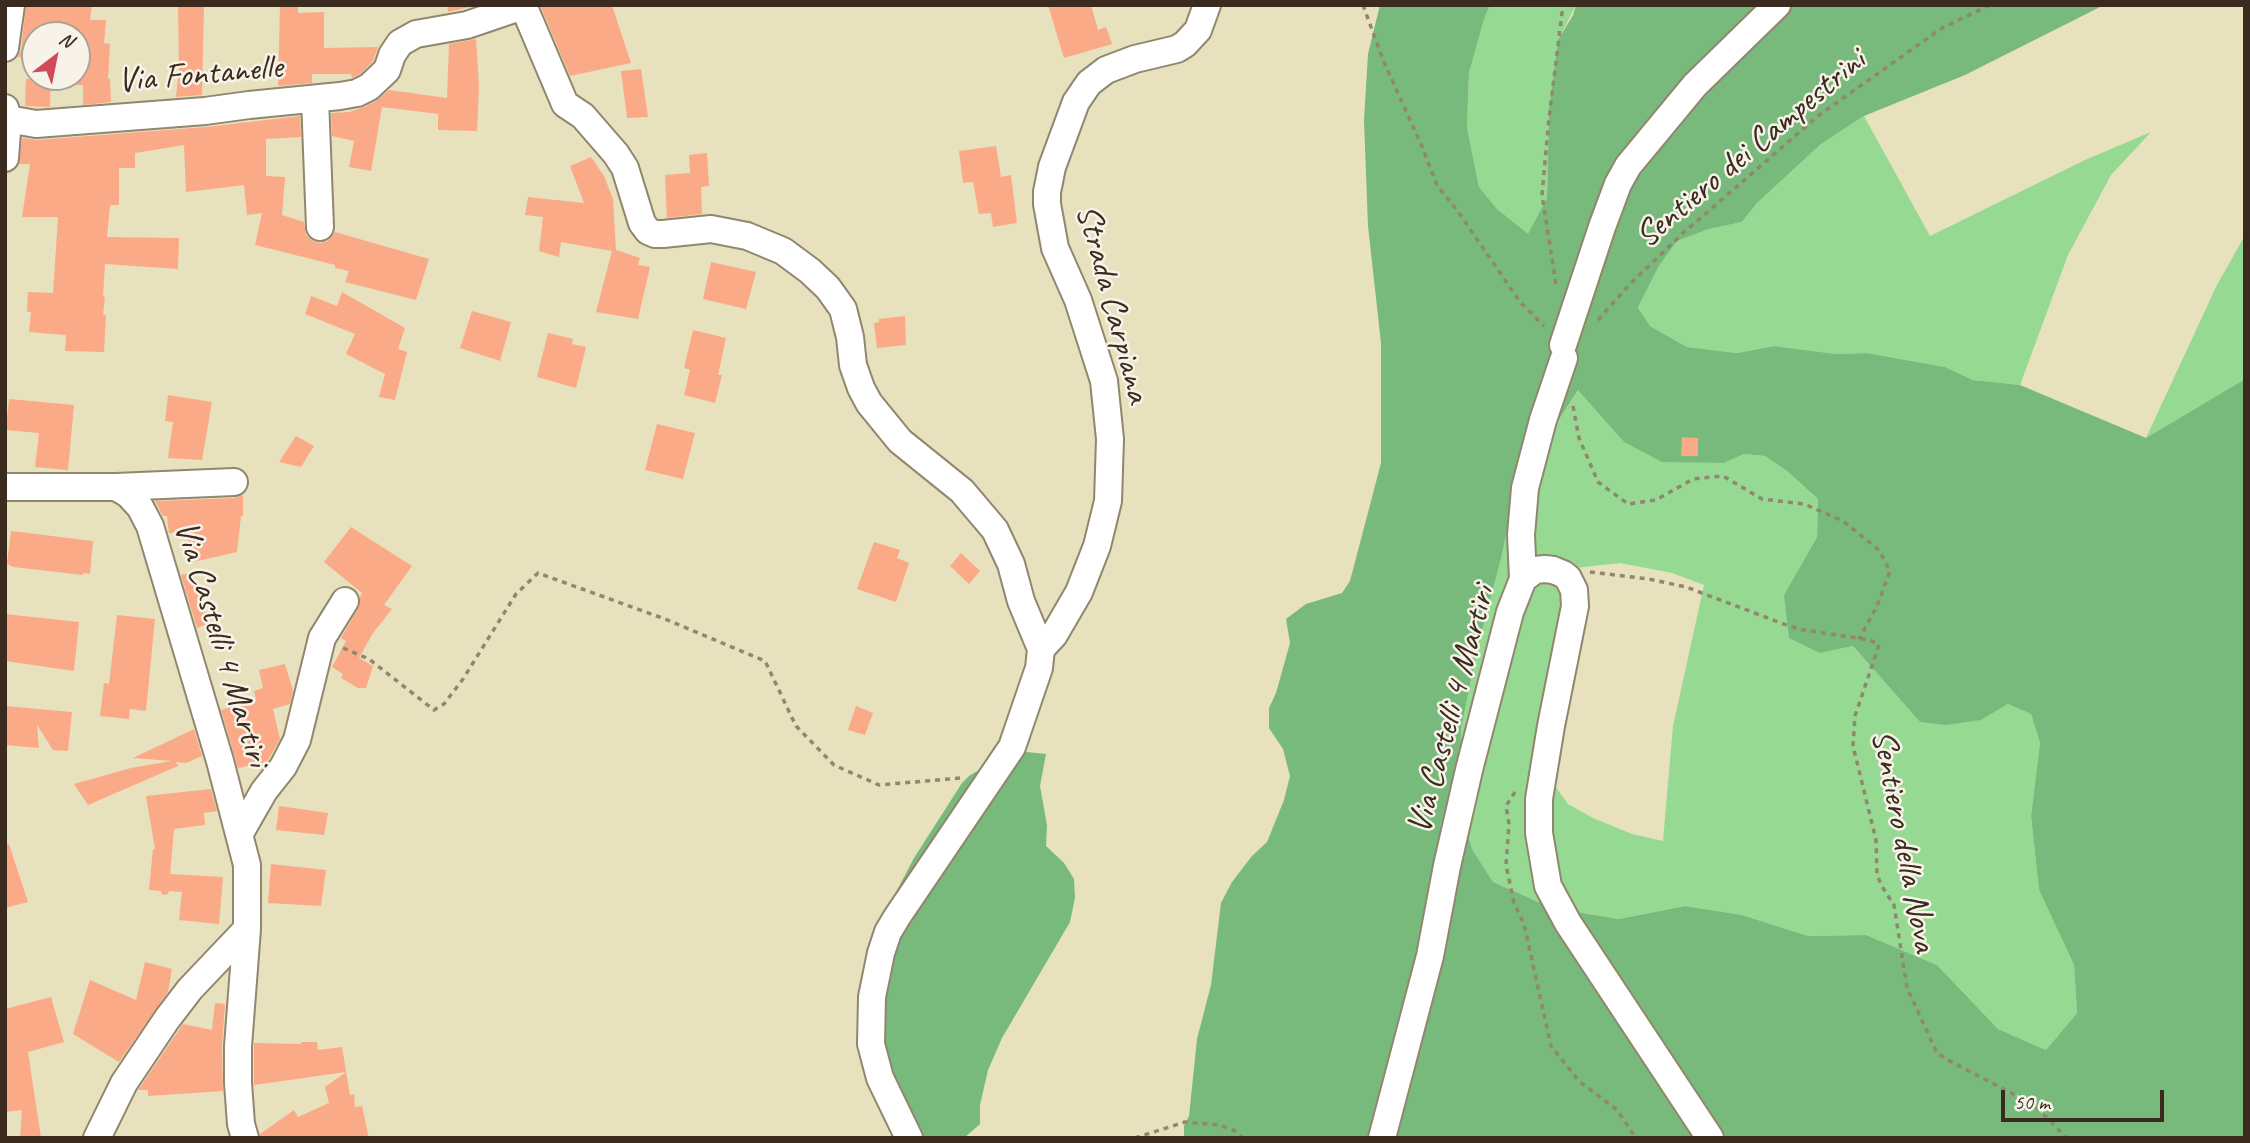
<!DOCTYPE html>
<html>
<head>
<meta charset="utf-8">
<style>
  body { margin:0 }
  #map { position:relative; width:2250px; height:1143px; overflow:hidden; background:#e7e1be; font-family:Caveat,sans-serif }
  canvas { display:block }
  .frame { position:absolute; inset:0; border:7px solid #3b2a1e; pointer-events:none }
  .north { position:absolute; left:21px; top:21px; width:70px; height:70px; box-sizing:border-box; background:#f7f3e8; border:2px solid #aca397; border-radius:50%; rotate:32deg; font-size:19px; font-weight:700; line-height:28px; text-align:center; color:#3b2a1e }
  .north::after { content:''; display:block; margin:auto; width:24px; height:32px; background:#d1495b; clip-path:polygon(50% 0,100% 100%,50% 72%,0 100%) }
  .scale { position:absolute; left:2001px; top:1090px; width:163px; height:32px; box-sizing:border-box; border:4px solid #3b2a1e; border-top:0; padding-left:9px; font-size:21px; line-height:24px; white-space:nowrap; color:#3b2a1e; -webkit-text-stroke:5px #f7f3e8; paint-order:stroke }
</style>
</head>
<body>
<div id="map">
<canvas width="2250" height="1143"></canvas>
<div class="frame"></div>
<div class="north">N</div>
<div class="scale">50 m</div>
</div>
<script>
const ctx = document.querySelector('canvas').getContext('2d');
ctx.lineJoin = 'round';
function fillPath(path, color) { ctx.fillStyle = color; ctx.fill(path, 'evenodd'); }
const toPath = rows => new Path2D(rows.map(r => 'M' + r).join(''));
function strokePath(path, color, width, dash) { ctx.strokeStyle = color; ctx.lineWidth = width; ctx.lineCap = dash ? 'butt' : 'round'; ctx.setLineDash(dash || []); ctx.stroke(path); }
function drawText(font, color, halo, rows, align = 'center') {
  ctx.font = font + ' Caveat,sans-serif'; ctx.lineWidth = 5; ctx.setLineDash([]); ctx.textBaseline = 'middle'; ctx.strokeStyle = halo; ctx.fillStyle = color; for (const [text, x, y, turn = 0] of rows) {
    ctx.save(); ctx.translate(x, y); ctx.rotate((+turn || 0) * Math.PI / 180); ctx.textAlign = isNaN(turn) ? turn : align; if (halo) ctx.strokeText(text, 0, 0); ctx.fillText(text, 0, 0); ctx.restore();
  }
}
fillPath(toPath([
  [1490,5,1576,5,1558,40,1549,109,1547,198,1528,235,1497,209,1479,187,1467,127,1469,73,1484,19],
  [1864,116,1930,236,2085,160,2151,132,2111,175,2068,255,2020,385,1973,380,1945,367,1867,353,1836,354,1774,346,1737,353,1687,347,1650,326,1638,306,1659,266,1677,241,1709,229,1742,222,1756,204,1821,144],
  [2245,235,2245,379,2146,438,2216,287],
  [1579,389,1624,442,1662,461,1724,463,1744,454,1765,456,1787,471,1818,499,1817,537,1784,595,1820,653,1853,646,1920,722,1981,720,2008,704,2031,714,2040,743,2031,816,2039,890,2074,965,2077,1013,2046,1050,1998,1029,1937,965,1866,935,1808,936,1742,915,1685,906,1619,919,1552,908,1493,882,1472,849,1460,807,1461,728,1479,642,1502,555,1514,495,1532,462],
  [1620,563,1672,573,1704,585,1673,726,1663,841,1632,834,1593,818,1568,804,1542,768,1575,568]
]), '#96d992');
fillPath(toPath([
  [1380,5,1490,5,1484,19,1469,73,1467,127,1479,187,1497,209,1528,234,1547,198,1549,109,1558,40,1573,15,1576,5,2104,5,1965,75,1864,116,1821,144,1756,204,1742,222,1709,229,1677,241,1659,266,1638,307,1650,326,1687,347,1737,353,1774,346,1836,354,1867,353,1945,367,1973,380,2020,385,2146,438,2245,379,2245,1138,1184,1138,1184,1126,1189,1116,1197,1039,1211,985,1221,903,1232,882,1252,856,1267,842,1284,800,1290,776,1283,749,1269,728,1269,708,1276,693,1290,643,1286,619,1306,604,1342,593,1350,581,1381,463,1381,343,1368,226,1364,120,1368,54],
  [1578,390,1624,442,1662,462,1724,463,1744,454,1765,456,1787,471,1818,499,1817,537,1784,595,1789,638,1820,653,1853,646,1920,722,1946,725,1981,720,2008,704,2031,714,2040,743,2031,816,2039,890,2074,965,2077,1013,2046,1050,1998,1029,1937,965,1866,935,1808,936,1742,915,1685,906,1619,919,1552,908,1493,882,1472,849,1460,807,1461,728,1479,642,1502,555,1514,495,1532,462],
  [998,749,1046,754,1040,786,1047,825,1046,846,1064,863,1074,879,1075,898,1070,922,1002,1038,988,1070,980,1105,980,1124,964,1138,904,1138,866,969,896,892,914,858,962,783,969,776,979,770]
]), '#78b97c');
fillPath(toPath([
  [26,5,92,5,90,20,106,20,104,43,110,44,108,79,110,79,111,102,83,105,83,85,77,85,77,35,35,35,35,58,18,57,21,50],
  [178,5,204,5,202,95,176,97,179,69],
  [280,5,298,5,298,13,324,12,324,48,378,47,373,61,360,74,352,78,351,74,312,74,312,83,278,86],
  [447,5,474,5,474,6,448,12],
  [540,5,612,5,631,63,570,76],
  [1048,5,1091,5,1098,30,1106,27,1112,44,1064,58],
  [476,39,479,86,477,131,438,130,438,114,382,107,371,171,349,167,354,141,332,136,331,113,349,112,364,107,376,101,389,90,447,98,449,44],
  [641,69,648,117,627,118,621,71],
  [26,79,51,79,50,107,25,106],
  [300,116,301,137,266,139,266,176,285,177,282,215,304,222,306,235,313,241,320,243,328,241,335,232,429,259,416,300,345,282,349,271,335,268,335,265,255,245,262,213,247,215,244,185,186,192,184,145,135,153,135,168,119,168,119,205,110,205,107,237,179,238,178,269,105,264,103,296,105,297,103,315,106,315,104,352,65,351,66,335,29,332,31,312,27,312,28,292,53,293,58,217,22,217,30,164,19,164,22,138,37,140,206,127],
  [996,146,1001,177,1011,175,1017,223,993,227,991,213,979,214,973,182,963,183,959,151],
  [707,153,709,186,701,187,702,214,667,218,665,175,690,173,689,155],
  [591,157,604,176,613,199,616,250,640,258,638,265,650,267,638,319,596,312,612,251,561,242,559,257,539,251,543,217,525,215,528,197,584,203,570,166],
  [711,262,756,272,746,309,703,299],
  [342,292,405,328,398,349,407,352,395,400,379,397,385,374,346,354,355,334,305,314,311,296,337,306],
  [472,311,511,322,500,361,460,348],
  [905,316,906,345,877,348,874,323,879,322,879,319],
  [693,330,726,338,718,375,722,375,715,403,684,395,690,370,684,368],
  [548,333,573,339,572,344,586,347,576,388,537,377],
  [168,395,212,402,202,460,168,458,173,422,165,421],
  [9,399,74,405,68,470,35,467,39,433,6,430],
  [657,424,695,433,683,479,645,470],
  [296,436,314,446,301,467,279,462],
  [1682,437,1698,438,1698,456,1681,456],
  [243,495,243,516,241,516,237,552,193,562,185,532,169,533,167,516,163,516,155,501,235,498],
  [351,527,412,566,384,605,392,609,373,633,359,658,373,666,366,688,358,688,341,678,343,674,332,667,346,641,341,638,358,609,360,597,362,593,324,562],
  [11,531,93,541,90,574,83,573,83,575,13,567,7,564],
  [874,542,900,550,897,558,909,563,896,602,857,589],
  [961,553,980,571,969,584,950,566],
  [193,572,209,623,197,628,181,575],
  [5,614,79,622,74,671,5,661],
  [117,615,155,619,146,711,130,709,129,719,100,716,104,683,109,684],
  [285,664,293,691,290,704,273,709,280,739,267,762,238,768,221,710,256,699,254,691,263,688,259,670],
  [5,706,72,712,68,751,53,750,37,725,39,748,5,745],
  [856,706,873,713,865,735,848,730],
  [194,729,202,756,186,763,176,762,178,766,88,805,74,784,131,768,172,761,133,758],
  [211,789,217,811,204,813,205,825,174,829,170,874,223,877,219,924,179,920,182,892,169,891,168,894,162,895,161,891,149,890,153,849,155,849,146,796],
  [279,806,328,813,324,835,276,830],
  [9,844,28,902,5,908,5,845],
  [271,864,326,870,321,906,268,903],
  [145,962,172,969,168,992,119,1062,73,1034,90,980,136,1000],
  [51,997,64,1042,28,1052,41,1138,20,1138,22,1110,5,1112,5,1009],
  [215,1003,225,1004,222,1046,223,1091,148,1096,148,1090,138,1090,183,1024,212,1030],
  [301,1042,317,1042,318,1050,342,1047,350,1095,354,1094,355,1107,362,1106,369,1138,260,1138,260,1134,294,1110,298,1117,329,1103,325,1087,346,1072,254,1085,254,1043,301,1044]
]), '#fbaa88');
const minor = toPath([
  [5,48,11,5],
  [315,99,320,227],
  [5,108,8,119,5,158],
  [8,119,36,124,205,111,249,105,340,96,357,93,369,87,387,70,392,55,400,43,416,34,467,25,517,8,526,12,565,104,583,116,616,154,625,168,642,223,648,231,655,234,663,234,711,229,747,236,783,251,810,271,828,288,843,309,850,337,853,365,861,388,869,403,900,441,962,491,995,530,1011,564,1021,601,1041,649],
  [1563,345,1602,227,1618,184,1628,166,1695,85,1777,5],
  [5,487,116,487,128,494,140,507,150,526,220,761,247,865,247,929,238,1046,238,1083,241,1124,245,1138],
  [116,487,234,482],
  [1523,579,1521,535,1525,488,1543,420,1564,358],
  [240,833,264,791,283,767,297,740,322,638,345,601],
  [97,1138,124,1083,167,1019,190,989,247,929],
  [909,1138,880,1078,871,1044,872,997,881,953,888,932,897,917,1012,747,1039,668,1041,649,1054,635,1079,592,1097,546,1108,501,1110,439,1104,381,1078,300,1055,248,1047,204,1047,192,1052,167,1076,102,1089,83,1106,70,1135,59,1177,49,1185,44,1198,30,1207,5],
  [1382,1138,1430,956,1447,866,1469,770,1510,612,1523,579,1535,570,1545,569,1553,570,1563,574,1568,578,1574,590,1575,606,1551,726,1539,799,1539,833,1548,886,1568,923,1710,1138]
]);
strokePath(minor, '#91866e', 30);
strokePath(toPath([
  [1363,5,1383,60,1421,144,1437,185,1459,213,1520,302,1544,326],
  [1556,284,1542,195,1549,118,1563,5],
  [1598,320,1629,285,1681,235,1818,116,1942,28,1990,5],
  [1573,406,1579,438,1598,482,1628,504,1656,500,1693,479,1723,476,1762,499,1804,504,1843,521,1879,550,1890,571,1877,606,1859,639],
  [1590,572,1649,579,1686,587,1789,626,1804,630,1870,640,1879,645,1855,716,1853,746,1876,840,1877,874,1881,885,1894,905,1907,988,1936,1051,1944,1058,2034,1105,2067,1138],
  [343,648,369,659,434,710,444,704,463,679,516,594,538,573,665,619,765,661,796,726,834,765,879,785,961,778],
  [1515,792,1506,806,1509,824,1506,865,1514,903,1524,924,1551,1046,1579,1081,1617,1110,1636,1138],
  [1135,1138,1185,1122,1219,1125,1235,1131,1243,1138]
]), '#91866e', 3.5, [5, 5]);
strokePath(minor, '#fff', 26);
drawText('35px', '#3b2a1e', '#f7f3e8', [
  ["Via Fontanelle",200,75,-5],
  ["Sentiero dei Campestrini",1751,149,-40],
  ["Strada Carpiana",1112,304,75],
  ["Via Castelli 4 Martiri",221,644,73],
  ["Via Castelli 4 Martiri",1452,710,-75],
  ["Sentiero della Nova",1903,841,79]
]);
</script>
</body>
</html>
